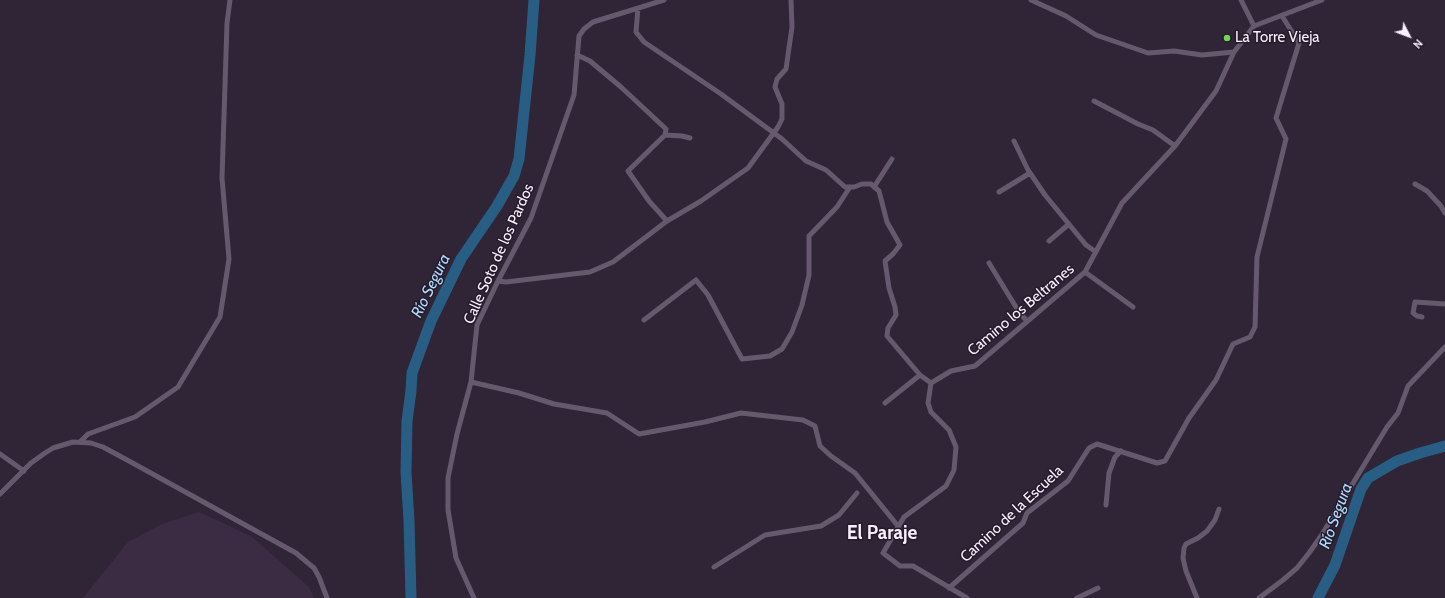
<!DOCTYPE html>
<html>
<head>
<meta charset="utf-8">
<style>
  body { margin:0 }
  #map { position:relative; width:1445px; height:598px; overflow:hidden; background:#302437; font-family:Cabin,sans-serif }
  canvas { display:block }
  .north { position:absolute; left:1389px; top:16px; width:40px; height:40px; -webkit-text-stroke:3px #261b2c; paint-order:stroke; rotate:132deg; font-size:11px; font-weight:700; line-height:16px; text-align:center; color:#f7f0fc }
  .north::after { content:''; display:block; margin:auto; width:14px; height:18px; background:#f7f0fc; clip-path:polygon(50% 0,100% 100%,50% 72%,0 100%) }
</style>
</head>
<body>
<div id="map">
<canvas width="1445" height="598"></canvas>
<div class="north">N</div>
</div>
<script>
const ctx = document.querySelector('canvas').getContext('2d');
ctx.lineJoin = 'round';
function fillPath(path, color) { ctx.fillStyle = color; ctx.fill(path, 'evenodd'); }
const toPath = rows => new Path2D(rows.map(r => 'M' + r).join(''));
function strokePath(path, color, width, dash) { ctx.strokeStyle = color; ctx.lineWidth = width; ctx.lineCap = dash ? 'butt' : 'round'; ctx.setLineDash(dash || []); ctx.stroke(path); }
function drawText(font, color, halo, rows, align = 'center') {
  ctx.font = font + ' Cabin,sans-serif'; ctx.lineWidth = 3; ctx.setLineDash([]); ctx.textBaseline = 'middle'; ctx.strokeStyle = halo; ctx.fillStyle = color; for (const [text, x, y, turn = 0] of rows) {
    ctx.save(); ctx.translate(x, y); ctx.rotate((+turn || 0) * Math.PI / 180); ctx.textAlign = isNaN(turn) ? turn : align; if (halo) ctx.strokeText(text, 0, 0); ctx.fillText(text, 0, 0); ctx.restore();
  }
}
fillPath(toPath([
  [199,512,251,536,309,587,314,598,83,598,128,542,160,525]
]), '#3b2c44');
strokePath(toPath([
  [411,598,409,521,406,472,407,421,411,391,412,373,431,321,461,259,497,206,514,176,519,159,530,55,534,0],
  [1318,598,1335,565,1361,489,1368,478,1397,461,1420,453,1445,446]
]), '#285e84', 11);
strokePath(toPath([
  [1031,0,1066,16,1096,35,1148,53,1174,51,1202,55,1234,52],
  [1241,0,1254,26],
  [638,8,636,32,644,42,721,94,782,139,806,161,826,170,845,187,854,187,862,184,871,184,879,191,887,222,900,245,893,254,885,261,889,288,895,307,896,315,888,328,887,336,920,375,931,383],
  [577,55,590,61,621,87,666,129,665,135,628,171,649,201,667,221,701,201,748,168,778,127,782,119,782,104,775,87,777,79,786,69,792,27,791,0],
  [1094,101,1138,124,1153,130,1175,146],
  [665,135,682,136,690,138],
  [1014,141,1028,170,1045,195,1086,245,1096,252],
  [1415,184,1427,191,1441,206,1445,213],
  [874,187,892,159],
  [999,192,1030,173],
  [1049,241,1069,224],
  [989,263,1019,312,1027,321],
  [1085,272,1133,307],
  [498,281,506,282,590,272,613,262,667,221],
  [1422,317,1417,316,1413,313,1415,302,1445,304],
  [644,320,696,280,708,295,742,359,770,356,782,349,792,332,802,305,809,275,809,236,837,207,850,187],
  [471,382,519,393,554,404,607,413,639,434,705,422,741,413,803,420,815,426,820,446,831,456,855,473,898,526],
  [885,403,920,375],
  [80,442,88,434,135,417,178,387,220,317,229,259,222,178,227,23,230,0],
  [0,454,24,471],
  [0,494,31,463,45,453,53,448,73,442,91,443,103,447,129,461,296,553,314,568,319,577,327,598],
  [1106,505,1109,473,1115,457,1121,451],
  [714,567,765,535,821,526,839,515,857,493],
  [949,588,1023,523,1027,513,1068,481,1089,448,1097,444,1157,463,1165,461,1189,418,1216,380,1233,344,1250,337,1255,327,1257,257,1286,139,1276,118,1299,43,1282,16],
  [474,598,456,558,448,510,448,478,457,434,471,382,477,325,498,281,531,218,574,95,579,36,584,29,593,22,664,0],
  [967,598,913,566,900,566,883,553,904,517,946,486,954,470,956,447,949,430,931,412,928,403,931,383,951,371,975,366,1085,272,1122,203,1175,146,1216,91,1234,52,1254,26,1322,0],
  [1077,598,1098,588],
  [1197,598,1186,571,1183,558,1184,548,1186,544,1198,538,1207,531,1215,520,1219,509],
  [1259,598,1283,580,1297,568,1309,553,1321,536,1387,427,1398,413,1408,386,1445,347]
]), '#66596e', 5);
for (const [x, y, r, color] of [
  [1227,38,4,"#75d25b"]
]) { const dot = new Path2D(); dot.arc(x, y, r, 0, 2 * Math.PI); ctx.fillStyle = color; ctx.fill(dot); strokePath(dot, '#261b2c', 1.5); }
drawText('15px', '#f7f0fc', '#261b2c', [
  ["La Torre Vieja",1235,38]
], 'left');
drawText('15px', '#f7f0fc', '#261b2c', [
  ["Calle Soto de los Pardos",499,254,-66],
  ["Camino los Beltranes",1021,310,-40],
  ["Camino de la Escuela",1012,514,-43]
]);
drawText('italic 16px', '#addafe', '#261b2c', [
  ["Río Segura",431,286,-64],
  ["Río Segura",1336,516,-70]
]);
drawText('bold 19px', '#f7f0fc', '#261b2c', [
  ["El Paraje",882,533]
]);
</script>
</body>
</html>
